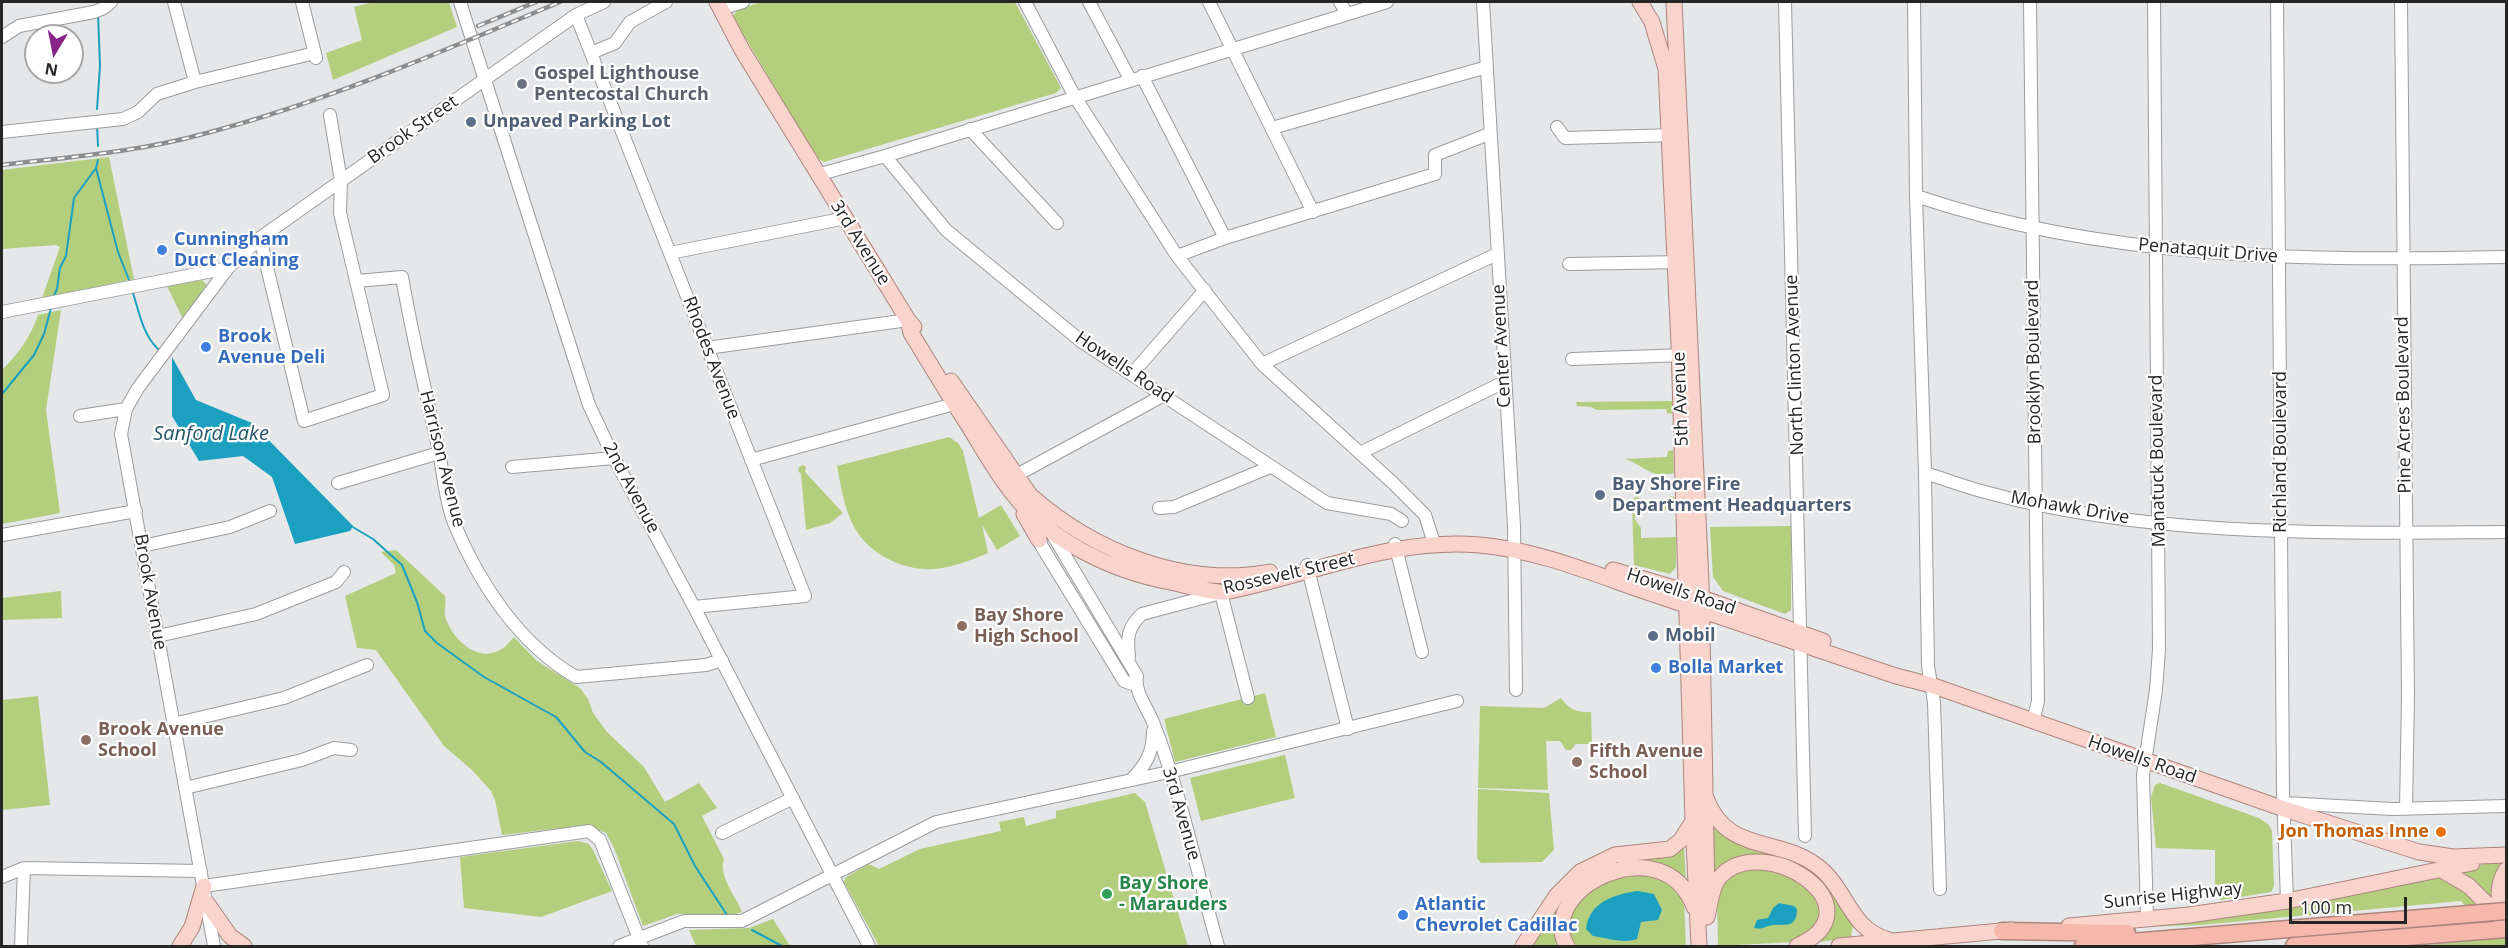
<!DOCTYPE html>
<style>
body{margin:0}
#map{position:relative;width:2508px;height:948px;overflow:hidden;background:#e5e7e9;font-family:"Open Sans",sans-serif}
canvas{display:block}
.frame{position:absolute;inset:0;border:3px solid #262627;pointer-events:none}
.north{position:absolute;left:24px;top:24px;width:60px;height:60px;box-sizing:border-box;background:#fff;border:2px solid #a8a8a9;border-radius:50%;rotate:190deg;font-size:16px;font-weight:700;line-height:24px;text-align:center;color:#262627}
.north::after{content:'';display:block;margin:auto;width:21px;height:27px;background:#89248b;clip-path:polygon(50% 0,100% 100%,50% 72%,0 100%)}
.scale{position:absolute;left:2289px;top:897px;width:118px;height:27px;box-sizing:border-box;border:3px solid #262627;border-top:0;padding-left:8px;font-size:18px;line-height:21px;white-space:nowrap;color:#262627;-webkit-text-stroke:4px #fff;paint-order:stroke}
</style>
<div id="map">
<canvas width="2508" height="948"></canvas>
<div class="frame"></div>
<div class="north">N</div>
<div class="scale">100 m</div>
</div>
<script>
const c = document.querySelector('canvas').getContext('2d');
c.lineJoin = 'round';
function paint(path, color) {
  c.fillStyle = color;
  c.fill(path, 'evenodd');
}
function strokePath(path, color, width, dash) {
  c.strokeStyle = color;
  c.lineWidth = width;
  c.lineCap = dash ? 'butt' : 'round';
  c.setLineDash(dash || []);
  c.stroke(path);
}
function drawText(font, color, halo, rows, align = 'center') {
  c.font = font + ' "Open Sans",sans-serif';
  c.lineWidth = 4.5;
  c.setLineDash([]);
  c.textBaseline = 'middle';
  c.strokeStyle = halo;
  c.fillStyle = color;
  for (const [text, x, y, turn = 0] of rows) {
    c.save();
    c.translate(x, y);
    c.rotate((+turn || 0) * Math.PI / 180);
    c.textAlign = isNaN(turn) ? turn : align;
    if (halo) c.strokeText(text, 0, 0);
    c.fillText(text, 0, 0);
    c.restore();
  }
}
paint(new Path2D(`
 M 373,2 L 449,2 L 457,27 L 333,80 L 326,53 L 362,40 L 354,7 Z
 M 761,2 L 1015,2 L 1061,88 L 1056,93 L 824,162 L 817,158 L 733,17 L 737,10 Z
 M 109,157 L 134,279 L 42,298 L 60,247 L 56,245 L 2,249 L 2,170 Z
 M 202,280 L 208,286 L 183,319 L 167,286 Z
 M 61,310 L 46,410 L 60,513 L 2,524 L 2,370 C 19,353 30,338 38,315 Z
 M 1672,401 L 1672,414 L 1667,413 L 1666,409 L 1597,410 L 1591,407 L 1577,406 L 1576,402 Z
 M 949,437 L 958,443 L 963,451 L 979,518 L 1001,505 L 1020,536 L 997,550 L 982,525 L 988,553 C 972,560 953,567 935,569 C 902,571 868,554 853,525 C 844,507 841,486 837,466 Z
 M 1673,450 L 1674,473 C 1650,479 1644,465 1625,459 L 1667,457 L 1668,451 Z
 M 803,465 L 806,467 L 805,472 L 843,513 L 830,523 L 806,530 L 801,474 L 798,471 L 799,467 Z
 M 1638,496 L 1641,504 L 1669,503 L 1670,496 L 1675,497 L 1675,510 L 1637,511 L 1634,513 L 1636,517 L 1634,518 L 1641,528 L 1641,538 L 1676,537 L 1676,567 L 1670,574 L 1634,565 L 1632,504 L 1634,498 Z
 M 1791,526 L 1791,610 L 1785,614 L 1723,591 L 1713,577 L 1710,527 Z
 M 396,550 L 445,596 C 447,604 443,612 446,619 C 453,639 477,663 500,650 C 505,648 510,641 514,637 L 537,661 L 580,688 L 588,699 L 593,713 L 607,732 L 644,767 L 665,802 L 699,783 L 717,808 L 702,816 L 724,859 C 718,876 736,896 742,912 L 732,915 L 677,914 L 643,926 L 614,848 L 606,833 L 586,825 L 502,835 L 495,800 L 491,791 L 472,770 L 444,746 L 376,650 L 357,648 L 345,596 L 396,573 L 394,565 L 381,552 Z
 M 61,591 L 62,618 L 2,620 L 2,598 Z
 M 1265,693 L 1276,737 L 1175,762 L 1164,719 Z
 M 38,696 L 50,805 L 2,810 L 2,700 Z
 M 1561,698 C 1569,709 1577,713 1591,712 L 1592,744 L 1576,744 L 1571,750 L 1566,750 L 1560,741 L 1546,741 L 1548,790 L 1478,788 L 1480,706 L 1544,708 Z
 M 1285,755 L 1295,798 L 1201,821 L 1190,778 Z
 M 2160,783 L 2259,818 L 2269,825 L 2272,831 L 2274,886 L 2271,892 L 2221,900 L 2215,896 L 2215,850 L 2156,848 L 2151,797 L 2155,785 Z
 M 1478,789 L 1549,793 L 1554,850 L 1542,862 L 1481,863 L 1477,858 Z
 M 1135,793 L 1145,802 L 1188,946 L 879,946 L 844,882 L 846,877 L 869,864 L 879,869 L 920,849 L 1001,831 L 999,822 L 1024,817 L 1026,826 L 1056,818 L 1056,811 Z
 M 1713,822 L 1820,874 L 1853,925 L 1851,938 L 1811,943 L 1831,914 L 1787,861 L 1715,874 Z
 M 578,841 L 589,844 L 593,850 L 612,891 L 541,917 L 464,908 L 460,857 Z
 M 1684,847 L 1686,882 L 1666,868 L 1575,888 L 1563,946 L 1527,946 L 1571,886 L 1600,865 Z
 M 2506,859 L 2498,907 L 2460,872 L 2460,870 Z
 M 1760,866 L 1803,879 L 1820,907 L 1818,923 L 1793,942 L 1718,946 L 1717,894 L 1729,874 Z
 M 1627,871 L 1669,875 L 1684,901 L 1686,946 L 1574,946 L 1569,941 L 1568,913 L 1575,901 Z
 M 2433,875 L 2455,880 L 2506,933 L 2506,946 L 2418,946 L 2491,939 L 2461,901 L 2200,925 L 2083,929 Z
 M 773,919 L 790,946 L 696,946 L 689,930 L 749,928 Z`), '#b3cf7e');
paint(new Path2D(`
 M 172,357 L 196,400 L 252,423 L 353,526 L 350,531 L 295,544 L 272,477 L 243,456 L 199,461 L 172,416 Z
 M 1638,891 L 1654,894 L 1662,910 L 1658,920 L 1641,922 L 1637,939 C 1623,944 1608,938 1593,936 L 1586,929 C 1589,902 1615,894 1638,891 Z
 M 1779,903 L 1794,906 L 1797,909 C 1797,929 1784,924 1773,925 C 1765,926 1763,930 1754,928 L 1757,920 L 1768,918 L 1773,908 Z`), '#1ca0c0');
strokePath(new Path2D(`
 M 97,109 L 100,66 L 98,13
 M 97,125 L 98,146
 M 96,168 L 118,252 L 129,280
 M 133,293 C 139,312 143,335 158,349
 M 53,298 L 57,289 L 60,268 L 66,256 L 74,198 L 96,168 L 98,160
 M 2,394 L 34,355 L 44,334 L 51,308
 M 351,526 L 373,539 L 402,565 L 417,602 L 425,631 L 437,643 L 484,677 L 556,717 L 585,752 L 601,762 L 674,824 L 695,866 L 727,915
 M 752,930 L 782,946`), '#1ca0c0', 2);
const minor = new Path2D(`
 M 174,2 L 195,82
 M 302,2 L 316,58
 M 460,2 L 589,405 L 614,458 L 694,607 L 869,946
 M 1025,2 L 1075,97 L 1177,256 L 1262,364 L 1393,483 L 1425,515 L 1434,543
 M 1089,2 L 1130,79
 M 1209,2 L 1313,212
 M 1340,2 L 1347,14
 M 1483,2 L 1514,526 L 1516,690
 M 1785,2 L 1805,836
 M 1914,2 L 1916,196 L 1925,473 L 1928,666 L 1934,702 L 1940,889
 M 2030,2 L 2038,701 L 2033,722
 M 2277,2 L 2283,791 L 2287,901
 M 2401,2 L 2408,696 L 2406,809
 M 720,9 L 743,2
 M 576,15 L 805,596 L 694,607
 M 2,37 L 19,26 L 94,12 L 104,8 L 111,2
 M 591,53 L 615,43 L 630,22 L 666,2
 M 1142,76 L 1225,238
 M 1557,127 L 1565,138 L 1677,135
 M 1272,128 L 1487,67
 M 970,129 L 1057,223
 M 2,132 L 123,119 L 138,112 L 157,94 L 195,82 L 315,53
 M 885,156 L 946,230 L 1082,342 L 1327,503 L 1391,514 L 1402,521
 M 817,175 L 885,156 L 1387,2
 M 1916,196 C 2106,260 2308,261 2506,257
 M 260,238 L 304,421 L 383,395 L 340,213 L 341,181 L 330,115
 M 670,253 L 846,218
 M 1177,256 L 1225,238 L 1435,174 L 1435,155 L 1489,134
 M 1569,264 L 1682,262
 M 357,281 L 402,277 C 412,334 425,390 438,447 C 443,471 445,500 454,523 C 479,583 519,644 576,677 L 706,665 L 722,660
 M 2,312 L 228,268
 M 707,348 L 908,320
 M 1572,359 L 1686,355
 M 1262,364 L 1497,254
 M 1132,374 L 1205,290
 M 80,416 L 126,409
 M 1360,453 L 1504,382
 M 751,460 L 954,404
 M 512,467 L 614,458
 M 1925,473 C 1945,479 1965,487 1985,492 C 2152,538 2335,533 2506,532
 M 1015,476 L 1164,395
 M 338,483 L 439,453
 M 1159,508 L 1174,507 L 1270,467
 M 1039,531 L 1041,545 L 1124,681 L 1135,685
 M 1051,532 L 1137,676 C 1134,692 1147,707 1153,722 C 1181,793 1197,873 1218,946
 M 2,535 L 136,511
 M 1395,544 L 1422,652
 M 142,546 L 230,527 L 270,511
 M 1307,565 L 1348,729
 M 158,636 L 256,614 L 336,582 L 344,572
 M 1129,657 C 1127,638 1127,628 1142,614 L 1221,593 L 1248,698
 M 173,724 L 284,698 L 367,665
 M 1131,780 C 1146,765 1153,753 1153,731
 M 185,788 L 302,760 L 334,748 L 351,750
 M 2284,803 L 2392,809 L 2506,806
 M 722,833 L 793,798
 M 2,877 L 24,868 L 201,871
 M 204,886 L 589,831 L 600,840 L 642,946
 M 2147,919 L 2143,775 L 2156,690 L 2159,649 L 2154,2
 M 21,946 L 24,868
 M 214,946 L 121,434 L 126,409 L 138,388 L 228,268 L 260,238 L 576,15 L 604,2
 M 619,946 L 684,921 L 742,921 L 936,822 L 1169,772 L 1457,701`);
const major = new Path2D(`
 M 717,2 L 742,50 L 908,320 L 914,327
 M 1640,2 L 1652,22 L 1666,69 L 1679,345 L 1693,821 L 1699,946
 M 1674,2 L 1701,582 L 1707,896
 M 908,320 L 911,333 C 929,362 946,391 965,420 C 981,445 995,472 1014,495 C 1051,542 1112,571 1170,582 C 1181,584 1217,594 1225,592 C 1310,575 1393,537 1480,545 C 1535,550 1587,571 1638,589 C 1724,618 1810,647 1896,676 L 1931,685 L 2284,809 L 2419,852 L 2453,857 L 2506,855
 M 951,381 L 1030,495 C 1093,551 1184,588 1270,572
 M 1024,514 L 1039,540
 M 1613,570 L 1674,588 L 1823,641
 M 1706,798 C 1727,854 1775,836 1816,865 C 1848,888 1848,929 1889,940
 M 2440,869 L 2469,886 L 2502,919
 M 207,903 L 230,936 L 244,946
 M 1707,917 C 1710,905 1711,888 1719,878 C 1761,828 1883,907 1797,946
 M 2504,919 C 2498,902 2496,886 2506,870
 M 2069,926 L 2189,915 L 2287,901 L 2472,863
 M 180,946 L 192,927 L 204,886
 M 1523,946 L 1557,895 L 1580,872 L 1615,855 L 1670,849 L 1681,840 L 1693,821
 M 1567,946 C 1534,890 1663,824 1694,907
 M 1839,946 L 2012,930`);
const highway = new Path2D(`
 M 2002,931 L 2127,933
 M 2083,946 L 2470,914
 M 2294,946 L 2506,929`);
strokePath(minor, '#9b9c9e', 14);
strokePath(major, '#ad857d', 17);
strokePath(highway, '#ad857d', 19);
strokePath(minor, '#fff', 12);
strokePath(major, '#f9d4cd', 15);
strokePath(highway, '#f5b8ab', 16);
const rail = new Path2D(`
 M 478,26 L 536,2
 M 2,165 C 69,157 138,152 203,134 C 326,102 443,51 560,2`);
strokePath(rail, '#8c8d8e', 4.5);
strokePath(rail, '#fff', 2, [7]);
const highwayBridge = new Path2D(`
 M 2470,914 L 2506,911`);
strokePath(highwayBridge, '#ad857d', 19, []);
strokePath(highwayBridge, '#f5b8ab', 16);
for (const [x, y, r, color] of [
 [522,84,6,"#6b7280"],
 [471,122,6,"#5c6f8a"],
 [162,250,6,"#3f7fe0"],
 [206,347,6,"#3f7fe0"],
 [1600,495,6,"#5c6f8a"],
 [962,626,6,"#8d6e63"],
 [1653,636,6,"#5c6f8a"],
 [1656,668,6,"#3f7fe0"],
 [86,740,6,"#8d6e63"],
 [1577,762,6,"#8d6e63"],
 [2441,832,6,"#e8710a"],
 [1107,894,6,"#2e9e5b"],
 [1403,915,6,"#3f7fe0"]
]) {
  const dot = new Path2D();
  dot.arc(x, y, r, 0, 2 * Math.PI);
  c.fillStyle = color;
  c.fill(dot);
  strokePath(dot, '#fff', 2);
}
drawText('bold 18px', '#5b616d', '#fff', [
 ["Gospel Lighthouse",534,74],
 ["Pentecostal Church",534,95]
], 'left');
drawText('bold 18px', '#4e5e75', '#fff', [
 ["Unpaved Parking Lot",483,122],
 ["Bay Shore Fire",1612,485],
 ["Department Headquarters",1612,506],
 ["Mobil",1665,636]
], 'left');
drawText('18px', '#262627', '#fff', [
 ["Brook Street",413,130,-35],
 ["3rd Avenue",860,243,58],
 ["Penataquit Drive",2208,251,5],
 ["Center Avenue",1502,346,-93],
 ["Rhodes Avenue",711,358,69],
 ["Brooklyn Boulevard",2034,362,-91],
 ["North Clinton Avenue",1795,365,-92],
 ["Howells Road",1124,368,34],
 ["5th Avenue",1681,399,-92],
 ["Pine Acres Boulevard",2404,405,-91],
 ["Richland Boulevard",2281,452,-90],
 ["Harrison Avenue",442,459,76],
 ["Manatuck Boulevard",2158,461,-91],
 ["2nd Avenue",631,488,62],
 ["Mohawk Drive",2070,508,10],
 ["Rossevelt Street",1289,574,-13],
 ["Brook Avenue",150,592,80],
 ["Howells Road",1681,592,18],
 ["Howells Road",2142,760,19],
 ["3rd Avenue",1181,814,74],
 ["Sunrise Highway",2173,896,-6]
]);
drawText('bold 18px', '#366cbe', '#fff', [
 ["Cunningham",174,240],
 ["Duct Cleaning",174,261],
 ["Brook",218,337],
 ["Avenue Deli",218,358],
 ["Bolla Market",1668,668],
 ["Atlantic",1415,905],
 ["Chevrolet Cadillac",1415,926]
], 'left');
drawText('bold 18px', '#785e54', '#fff', [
 ["Bay Shore",974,616],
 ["High School",974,637],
 ["Brook Avenue",98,730],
 ["School",98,751],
 ["Fifth Avenue",1589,752],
 ["School",1589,773]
], 'left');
drawText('bold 18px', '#c56008', '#fff', [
 ["Jon Thomas Inne",2429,832]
], 'right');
drawText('bold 18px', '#27864d', '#fff', [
 ["Bay Shore",1119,884],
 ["- Marauders",1119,905]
], 'left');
drawText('italic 20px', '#255664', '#fff', [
 ["Sanford Lake",211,434]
]);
</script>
